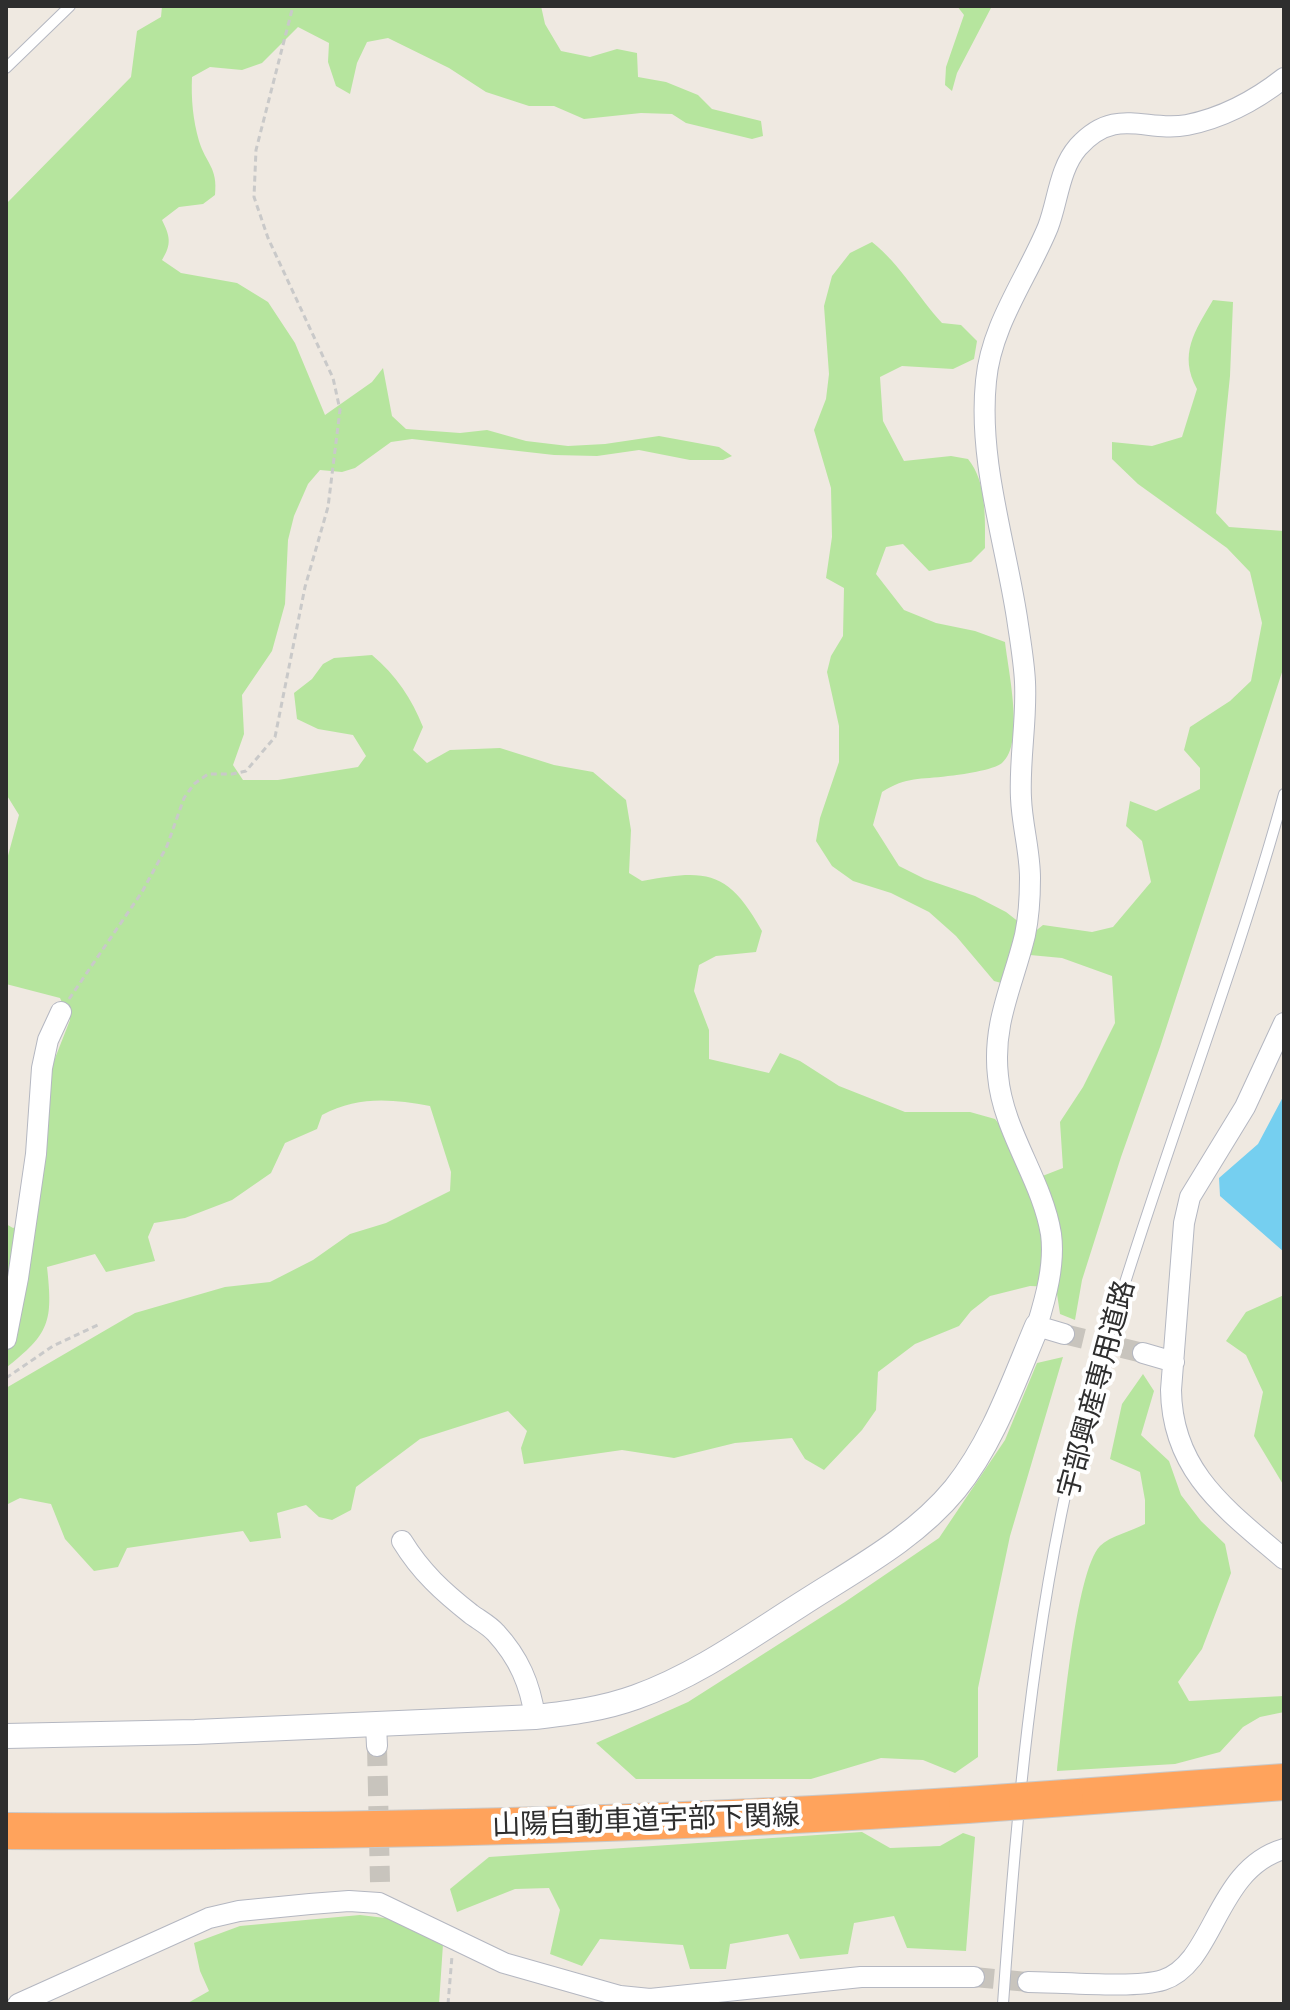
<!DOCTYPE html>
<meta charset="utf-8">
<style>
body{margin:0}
#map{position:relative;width:1290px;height:2010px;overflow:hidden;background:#efe9e1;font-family:Barlow,sans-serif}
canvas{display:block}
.frame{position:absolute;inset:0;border:8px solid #2e2e2e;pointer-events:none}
</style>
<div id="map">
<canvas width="1290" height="2010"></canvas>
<div class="frame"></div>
</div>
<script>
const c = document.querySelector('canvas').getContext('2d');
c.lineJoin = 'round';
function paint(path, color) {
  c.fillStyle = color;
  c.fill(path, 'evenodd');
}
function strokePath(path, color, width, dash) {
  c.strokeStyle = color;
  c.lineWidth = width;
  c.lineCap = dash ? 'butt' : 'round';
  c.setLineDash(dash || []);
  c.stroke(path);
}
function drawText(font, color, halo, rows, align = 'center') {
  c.font = font + ' Barlow,"Noto Sans JP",sans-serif';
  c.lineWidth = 8;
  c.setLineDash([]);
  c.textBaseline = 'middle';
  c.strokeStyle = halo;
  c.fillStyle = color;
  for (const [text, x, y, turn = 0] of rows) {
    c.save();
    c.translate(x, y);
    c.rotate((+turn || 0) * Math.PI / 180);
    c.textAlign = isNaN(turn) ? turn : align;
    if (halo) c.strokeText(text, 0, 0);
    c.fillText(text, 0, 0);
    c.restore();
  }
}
paint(new Path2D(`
 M 162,6 L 541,6 L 545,24 L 561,51 L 590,57 L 617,49 L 637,53 L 638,77 L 666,82 L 698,95 L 712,109 L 761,121 L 763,136 L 752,139 L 686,123 L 672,114 L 641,113 L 584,119 L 554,106 L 529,106 L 486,92 L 449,68 L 388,38 L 367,42 L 357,63 L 350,94 L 336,86 L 328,62 L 329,43 L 298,27 L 262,63 L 242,70 L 210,67 L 192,77 C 191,99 193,120 199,141 C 206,164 218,167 215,195 L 203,204 L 179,207 L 162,220 C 170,236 172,244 162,260 L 181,273 L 237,283 L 268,302 L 295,343 L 325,415 L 372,382 L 383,368 L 392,416 L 406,429 L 460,433 L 487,430 L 526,441 L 568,446 L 605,444 L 659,436 L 719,447 L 732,456 L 723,460 L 690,460 L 639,450 L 597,456 L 554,455 L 412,439 L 391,442 L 355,468 L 342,472 L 320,470 L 308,484 L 294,516 L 288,540 L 285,604 L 272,651 L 242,695 L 244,734 L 233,765 L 243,780 L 278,780 L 358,767 L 366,756 L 353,735 L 318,729 L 297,719 L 294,693 L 312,679 L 323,664 L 334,658 L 372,655 C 396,675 412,699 423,727 L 413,750 L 427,763 L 450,750 L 500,748 L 554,765 L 593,772 L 626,800 L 631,830 L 629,873 L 642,881 C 707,869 728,870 762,931 L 756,952 L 716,956 L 699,965 L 694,991 L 709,1030 L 709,1059 L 769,1073 L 780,1053 L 800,1061 L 839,1086 L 905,1112 L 970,1112 L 995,1119 L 1010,1138 L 1027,1182 L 1063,1168 L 1060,1122 L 1083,1087 L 1115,1023 L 1112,976 L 1062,958 L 1030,955 L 1016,987 L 994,981 L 956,936 L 929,912 L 891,893 L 853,881 L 832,866 L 816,841 L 820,818 L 839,762 L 839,726 L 827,672 L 831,656 L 843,636 L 844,588 L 826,578 L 832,537 L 831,488 L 814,430 L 826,399 L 829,374 L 824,306 L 832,276 L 850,253 L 872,242 C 900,264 918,297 942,323 L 961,325 L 977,341 L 974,359 L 953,369 L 902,366 L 880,377 L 883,421 L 904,461 L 951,456 L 968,459 C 987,482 985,519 985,548 L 971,562 L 929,571 L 903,544 L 886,547 L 876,574 L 904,610 L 936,623 L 975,631 L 1005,642 C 1008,670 1025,744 1002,763 C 994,770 960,775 948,776 C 920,780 907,776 882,792 L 873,825 L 899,866 L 925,879 L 975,896 L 1006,912 L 1033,933 L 1043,925 L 1092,932 L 1113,927 L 1151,882 L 1142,841 L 1126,826 L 1130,801 L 1156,811 L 1200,789 L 1200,768 L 1184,750 L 1190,727 L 1230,701 L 1251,681 L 1262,623 L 1250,572 L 1227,548 L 1138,484 L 1112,459 L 1112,442 L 1152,446 L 1182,437 L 1197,389 C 1178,354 1195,331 1213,300 L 1233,302 L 1230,376 L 1216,513 L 1229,527 L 1284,531 L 1284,666 L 1160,1047 L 1121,1157 L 1082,1280 L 1075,1320 L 1060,1314 L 1056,1287 L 1030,1286 L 990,1296 L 971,1311 L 959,1326 L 915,1344 L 878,1372 L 876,1410 L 862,1430 L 824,1470 L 805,1459 L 792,1438 L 735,1443 L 674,1458 L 622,1450 L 524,1464 L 521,1448 L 527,1431 L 508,1411 L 420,1439 L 356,1487 L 351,1510 L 332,1520 L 319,1517 L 306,1505 L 277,1513 L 281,1538 L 250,1542 L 243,1531 L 127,1548 L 118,1567 L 94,1571 L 65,1539 L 51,1504 L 20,1498 L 6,1505 L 6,1388 L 135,1313 L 225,1287 L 270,1282 L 313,1260 L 350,1234 L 386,1223 L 450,1191 L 451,1172 L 430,1106 C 391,1099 358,1096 322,1115 L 317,1129 L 285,1143 L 271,1173 L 232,1200 L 185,1218 L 154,1223 L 148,1237 L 155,1261 L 106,1272 L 95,1254 L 47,1267 C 53,1322 50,1333 6,1368 L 6,1224 L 13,1228 L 33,1220 L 50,1071 L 70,1020 L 60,998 L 6,984 L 6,863 L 19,815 L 6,794 L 6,204 L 131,77 L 137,31 L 161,17 Z
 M 957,6 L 992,6 L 957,73 L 952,91 L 945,85 L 946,67 L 964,15 Z
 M 1284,1295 L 1284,1486 L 1254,1436 L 1263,1392 L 1246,1355 L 1226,1341 L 1246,1312 Z
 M 1063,1357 L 1010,1536 L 978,1688 L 978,1757 L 955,1773 L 923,1760 L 881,1758 L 811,1779 L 636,1779 L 596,1743 L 688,1702 L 845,1602 L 939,1538 L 1005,1440 L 1037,1363 Z
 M 1143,1374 L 1154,1391 L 1141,1435 L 1169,1461 L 1181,1495 L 1201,1521 L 1225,1544 L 1231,1573 L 1202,1649 L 1178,1682 L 1189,1701 L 1284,1696 L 1284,1712 L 1260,1717 L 1243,1727 L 1220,1752 L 1175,1764 L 1057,1771 C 1062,1729 1075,1572 1100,1546 C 1110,1536 1132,1531 1145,1524 L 1145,1500 L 1140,1472 L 1110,1459 L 1122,1404 Z
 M 862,1832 L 890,1848 L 940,1846 L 963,1833 L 975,1837 L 966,1951 L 907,1948 L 894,1916 L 854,1923 L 848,1954 L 800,1959 L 788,1934 L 730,1944 L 726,1969 L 690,1969 L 683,1945 L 600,1939 L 582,1966 L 550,1954 L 560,1910 L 549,1888 L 515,1889 L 457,1912 L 450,1889 L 489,1857 Z
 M 360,1915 L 402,1920 L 443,1944 L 439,2004 L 186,2004 L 209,1991 L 200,1971 L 194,1943 L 240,1926 Z`), '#b6e59e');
paint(new Path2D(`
 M 1284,1095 L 1284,1252 L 1220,1196 L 1219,1178 L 1258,1144 Z`), '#75cff0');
strokePath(new Path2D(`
 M 1064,1334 L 1143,1353
 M 377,1746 L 380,1882
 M 974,1977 L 1028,1982`), '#c8c4bd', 20, [20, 10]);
const service = new Path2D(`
 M 6,68 L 70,6
 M 1003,2004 C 1016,1818 1032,1633 1075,1451 C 1084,1411 1099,1371 1110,1331 C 1164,1151 1234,975 1284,794`);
const minor = new Path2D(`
 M 1284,1023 L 1245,1107 L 1190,1197 L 1184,1223 L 1171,1390 C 1172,1472 1227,1510 1284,1559
 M 1064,1334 L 1037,1326 C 1046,1297 1055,1264 1051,1234 C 1042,1179 1003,1132 998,1076 C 992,1023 1013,985 1025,935 C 1029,916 1030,897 1030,878 C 1030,851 1022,825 1021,798 C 1019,760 1027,721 1025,682 C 1024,661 1020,639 1017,618 C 1005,540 978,460 986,381 C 991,325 1027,278 1048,227 C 1058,201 1059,169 1078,147 C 1116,105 1146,133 1187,125 C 1222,118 1256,100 1284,78
 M 6,1339 L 18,1278 L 36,1154 L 42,1068 L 48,1040 L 61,1012
 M 1143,1353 L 1174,1362
 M 402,1541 C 421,1572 443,1592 471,1614 C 479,1620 489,1625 496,1633 C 519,1658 530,1684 535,1717
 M 376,1725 L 377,1746
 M 1028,1982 C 1062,1982 1134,1989 1163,1980 C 1215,1963 1215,1869 1284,1849
 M 18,2004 L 209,1918 L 239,1911 L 310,1904 L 349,1901 L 379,1903 L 504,1963 L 620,1996 L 650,1999 L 861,1977 L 974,1977`);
const tertiary = new Path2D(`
 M 6,1736 L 195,1732 L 535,1717 C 570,1713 603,1709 636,1697 C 695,1676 748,1638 800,1605 C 854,1570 914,1539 955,1489 C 993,1442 1014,1380 1037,1326`);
const motorway = new Path2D(`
 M 1065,1798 L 1284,1782
 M 6,1831 C 326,1833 648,1826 967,1805`);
strokePath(service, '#b4b7c1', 12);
strokePath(minor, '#b4b7c1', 22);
strokePath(tertiary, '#b4b7c1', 26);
strokePath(motorway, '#c9c9c9', 38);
strokePath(new Path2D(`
 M 69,999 L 142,892 L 167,846 L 184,798 L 194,784 L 208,774 L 232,774 L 246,771 L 275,737 L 305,587 L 328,507 L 340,410 L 333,378 L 268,238 L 254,197 L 256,150 L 293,6
 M 6,1378 L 53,1346 L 100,1324
 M 448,2004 L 452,1956`), '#c9c9c9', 3, [6, 4]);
strokePath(service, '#fff', 10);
strokePath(minor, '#fff', 20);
strokePath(tertiary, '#fff', 24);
strokePath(motorway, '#ffa35c', 36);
const motorwayBridge = new Path2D(`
 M 967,1805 L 1065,1798`);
strokePath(motorwayBridge, '#c9c9c9', 38, []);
strokePath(motorwayBridge, '#ffa35c', 36);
drawText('28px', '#2e2e2e', '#fff', [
 ["宇部興産専用道路",1096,1389,-75],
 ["山陽自動車道宇部下関線",646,1820,-2]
]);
</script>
